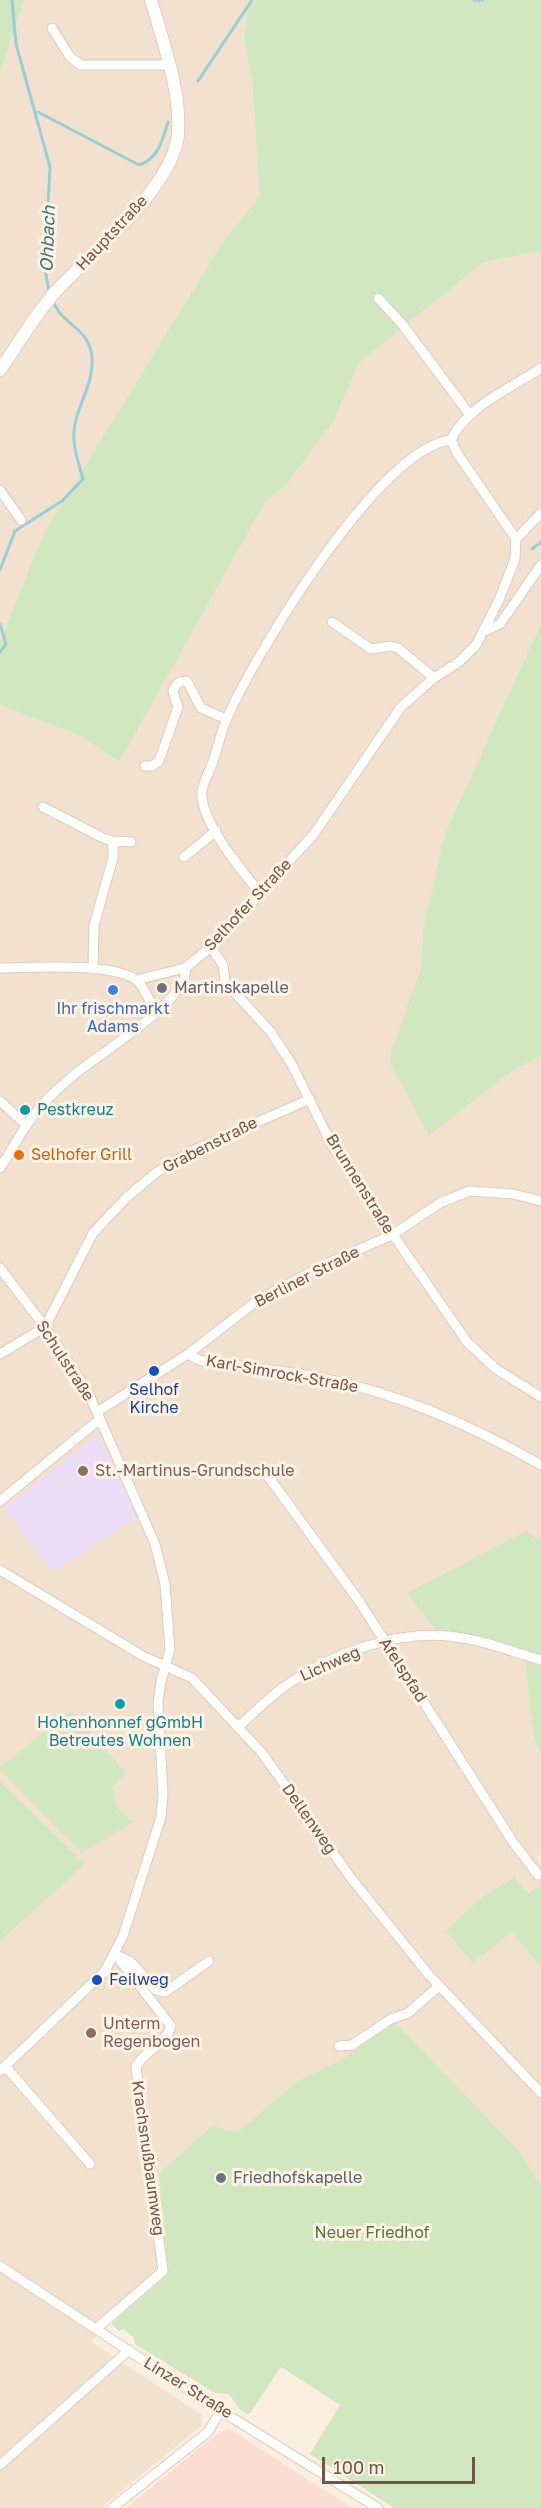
<!DOCTYPE html>
<meta charset="utf-8">
<style>
body{margin:0}
#map{position:relative;width:541px;height:2508px;overflow:hidden;background:#fbefe0;font-family:"Golos Text",sans-serif}
canvas{display:block}
.scale{position:absolute;left:322px;top:2457px;width:153px;height:27px;box-sizing:border-box;border:3px solid #705548;border-top:0;padding-left:8px;font-size:18px;line-height:21px;white-space:nowrap;color:#705548;-webkit-text-stroke:4px #fef3e5;paint-order:stroke}
</style>
<div id="map">
<canvas width="541" height="2508"></canvas>
<div class="scale">100 m</div>
</div>
<script>
const c = document.querySelector('canvas').getContext('2d');
c.lineJoin = 'round';
function paint(path, color) {
  c.fillStyle = color;
  c.fill(path, 'evenodd');
}
function strokePath(path, color, width, dash) {
  c.strokeStyle = color;
  c.lineWidth = width;
  c.lineCap = dash ? 'butt' : 'round';
  c.setLineDash(dash || []);
  c.stroke(path);
}
function drawText(font, color, halo, rows, align = 'center') {
  c.font = font + ' "Golos Text",sans-serif';
  c.lineWidth = 6;
  c.setLineDash([]);
  c.textBaseline = 'middle';
  c.strokeStyle = halo;
  c.fillStyle = color;
  for (const [text, x, y, turn = 0] of rows) {
    c.save();
    c.translate(x, y);
    c.rotate((+turn || 0) * Math.PI / 180);
    c.textAlign = isNaN(turn) ? turn : align;
    if (halo) c.strokeText(text, 0, 0);
    c.fillText(text, 0, 0);
    c.restore();
  }
}
paint(new Path2D(`
 M 24,0 L 256,0 L 248,5 L 244,41 L 252,80 L 260,195 L 222,243 L 45,531 L 0,641 L 0,73 Z
 M 541,251 L 541,624 L 445,833 L 423,931 L 421,967 L 415,983 L 512,1071 L 541,1056 L 541,1541 L 525,1531 L 436,1630 L 478,1636 L 524,1650 L 534,1741 L 541,1752 L 541,1854 L 536,1857 L 541,1865 L 541,1885 L 528,1893 L 515,1877 L 511,1932 L 541,1967 L 541,2187 L 521,2153 L 394,2021 L 343,2059 L 299,2080 L 237,2132 L 159,2174 L 168,2274 L 90,2341 L 202,2415 L 201,2426 L 101,2508 L 0,2508 L 0,705 L 78,735 L 118,762 L 265,502 L 287,484 L 334,420 L 359,363 L 484,262 Z`), '#f2e1ce');
paint(new Path2D(`
 M 228,2428 L 352,2508 L 126,2508 L 213,2437 Z`), '#fbded3');
paint(new Path2D(`
 M 97,1434 L 137,1518 L 53,1572 L 4,1509 Z`), '#ecddf7');
paint(new Path2D(`
 M 0,0 L 24,0 L 0,73 Z
 M 257,0 L 541,0 L 541,251 L 484,262 L 359,363 L 334,420 L 287,484 L 265,502 L 119,762 L 78,735 L 0,705 L 0,641 L 45,531 L 222,243 L 260,195 L 252,80 L 244,41 L 248,5 Z
 M 541,624 L 541,1056 L 512,1071 L 429,1135 L 389,1061 L 421,967 L 423,931 L 445,833 Z
 M 526,1531 L 541,1541 L 541,1752 L 534,1741 L 524,1650 L 478,1636 L 436,1630 L 407,1593 Z
 M 71,1711 L 126,1773 L 112,1787 L 116,1807 L 133,1822 L 82,1853 L 0,1770 L 0,1767 Z
 M 0,1781 L 85,1864 L 0,1941 Z
 M 515,1877 L 528,1893 L 541,1885 L 541,1967 L 511,1932 L 473,1963 L 446,1931 L 478,1900 Z
 M 394,2021 L 521,2153 L 541,2187 L 541,2508 L 394,2508 L 310,2454 L 340,2405 L 332,2400 L 281,2367 L 251,2412 L 247,2414 L 239,2409 L 229,2394 L 215,2393 L 135,2344 L 134,2338 L 124,2329 L 119,2331 L 111,2324 L 168,2274 L 159,2174 L 212,2126 L 237,2132 L 299,2080 L 343,2059 Z`), '#d1e7bf');
strokePath(new Path2D(`
 M 12,0 L 16,44 L 50,167 L 45,269 L 49,292
 M 474,0 L 483,0
 M 198,81 L 252,0
 M 38,112 L 139,165 C 159,158 162,141 168,122
 M 532,549 L 541,542
 M 0,570 L 15,531 L 62,501 L 83,479 C 78,461 71,442 75,424 C 80,400 94,382 92,356 C 89,328 61,324 53,301
 M 0,624 L 6,644 L 0,652`), '#9ccdd4', 3);
const minor = new Path2D(`
 M 52,28 L 70,57 L 81,65 L 169,65
 M 378,298 L 402,324 L 470,415
 M 0,490 L 21,520
 M 516,539 L 457,453 L 451,440 C 467,406 511,388 541,368
 M 332,622 L 371,649 L 391,646 L 398,648 L 434,678
 M 485,631 L 500,624 L 541,565
 M 145,766 L 152,766 L 159,761 L 178,707 L 173,691 C 176,684 178,681 187,681 L 201,708 L 226,719
 M 43,807 L 103,838 L 113,841 L 131,842
 M 184,857 L 216,831
 M 260,893 C 242,871 199,820 202,791 C 203,782 210,771 213,761 C 218,747 221,732 227,718 C 256,653 379,448 451,440
 M 211,947 L 223,965 L 225,982 L 270,1031 L 291,1063 L 334,1149 L 467,1342 L 496,1369 L 541,1397
 M 0,968 C 31,968 112,962 136,980 C 144,986 150,1003 156,1012
 M 93,969 L 94,925 L 113,858 L 113,841
 M 136,980 L 185,968 L 211,947 L 314,834 L 401,707 L 434,678 L 459,662 L 476,645 L 499,600 L 515,559 L 516,539 L 541,513
 M 0,1101 L 26,1125
 M 0,1168 C 14,1147 24,1125 41,1106 C 51,1095 63,1084 75,1074 C 96,1056 193,998 185,968
 M 0,1268 L 45,1327 L 88,1392 L 155,1544 L 165,1584 L 170,1650 L 161,1681 L 158,1703 L 163,1794 L 161,1817 L 123,1936 L 105,1971 L 0,2071
 M 0,1354 L 45,1327 L 93,1233 L 127,1197 L 157,1172 L 194,1150 L 310,1099
 M 188,1354 L 199,1360 C 239,1366 281,1370 321,1378 C 399,1393 473,1426 541,1465
 M 97,1412 L 188,1354 L 258,1300 L 328,1263 L 392,1235 L 440,1203 L 469,1191 L 513,1194 L 541,1201
 M 262,1468 L 359,1601 L 513,1842 L 538,1875
 M 0,1501 L 100,1419
 M 0,1570 L 143,1656 L 192,1678 L 262,1753 L 351,1878 L 429,1975 L 541,2093
 M 239,1726 C 255,1712 270,1696 288,1684 C 332,1654 394,1631 448,1636 C 480,1639 510,1651 541,1660
 M 115,1954 L 131,1962 L 156,1990 L 165,1992 L 209,1961
 M 339,2046 L 352,2045 L 391,2019 L 408,2013 L 439,1986
 M 5,2066 L 90,2164
 M 0,2266 L 210,2404 L 378,2508
 M 97,2328 L 163,2271 L 136,2067 C 144,2050 165,2046 171,2026 L 115,1954
 M 0,2465 L 129,2350
 M 112,2508 L 208,2432 L 221,2410`);
const secondary = new Path2D(`
 M 0,370 C 18,344 35,315 56,291 C 90,254 174,187 178,134 C 181,89 163,43 151,0`);
strokePath(minor, '#decbbc', 11);
strokePath(secondary, '#e3ccba', 14);
strokePath(minor, '#fff', 9);
strokePath(secondary, '#fff', 12);
for (const [x, y, r, color] of [
 [162,988,6,"#6b7280"],
 [113,990,6,"#3f7fe0"],
 [25,1110,6,"#0f9aa8"],
 [19,1155,6,"#e8710a"],
 [154,1371,6,"#1a4fb4"],
 [83,1471,6,"#8d6e63"],
 [120,1704,6,"#0f9aa8"],
 [97,1980,6,"#1a4fb4"],
 [91,2033,6,"#8d6e63"],
 [221,2178,6,"#6b7280"]
]) {
  const dot = new Path2D();
  dot.arc(x, y, r, 0, 2 * Math.PI);
  c.fillStyle = color;
  c.fill(dot);
  strokePath(dot, '#fef3e5', 2);
}
drawText('16px', '#705548', '#fef3e5', [
 ["Hauptstraße",112,233,-47],
 ["Selhofer Straße",248,905,-47],
 ["Grabenstraße",210,1145,-27],
 ["Brunnenstraße",360,1184,58],
 ["Berliner Straße",307,1277,-27],
 ["Schulstraße",65,1361,57],
 ["Karl-Simrock-Straße",282,1374,10],
 ["Lichweg",330,1664,-24],
 ["Afelspfad",403,1670,57],
 ["Dellenweg",309,1819,55],
 ["Krachsnußbaumweg",148,2158,82],
 ["Linzer Straße",188,2388,32]
]);
drawText('16px', '#5b616d', '#fef3e5', [
 ["Martinskapelle",174,988],
 ["Friedhofskapelle",233,2178]
], 'left');
drawText('16px', '#366cbe', '#fef3e5', [
 ["Ihr frischmarkt",113,1009],
 ["Adams",113,1027]
]);
drawText('16px', '#0d838f', '#fef3e5', [
 ["Pestkreuz",37,1110],
 ["Hohenhonnef gGmbH",120,1723,"center"],
 ["Betreutes Wohnen",120,1741,"center"]
], 'left');
drawText('16px', '#c56008', '#fef3e5', [
 ["Selhofer Grill",31,1155]
], 'left');
drawText('16px', '#164399', '#fef3e5', [
 ["Selhof",154,1390],
 ["Kirche",154,1408],
 ["Feilweg",109,1980,"left"]
]);
drawText('16px', '#785e54', '#fef3e5', [
 ["St.-Martinus-Grundschule",95,1471],
 ["Unterm",103,2024],
 ["Regenbogen",103,2042]
], 'left');
drawText('16px', '#537642', '#fef3e5', [
 ["Neuer Friedhof",372,2233]
]);
drawText('italic 18px', '#40747c', '#fef3e5', [
 ["Ohbach",48,239,-88]
]);
</script>
